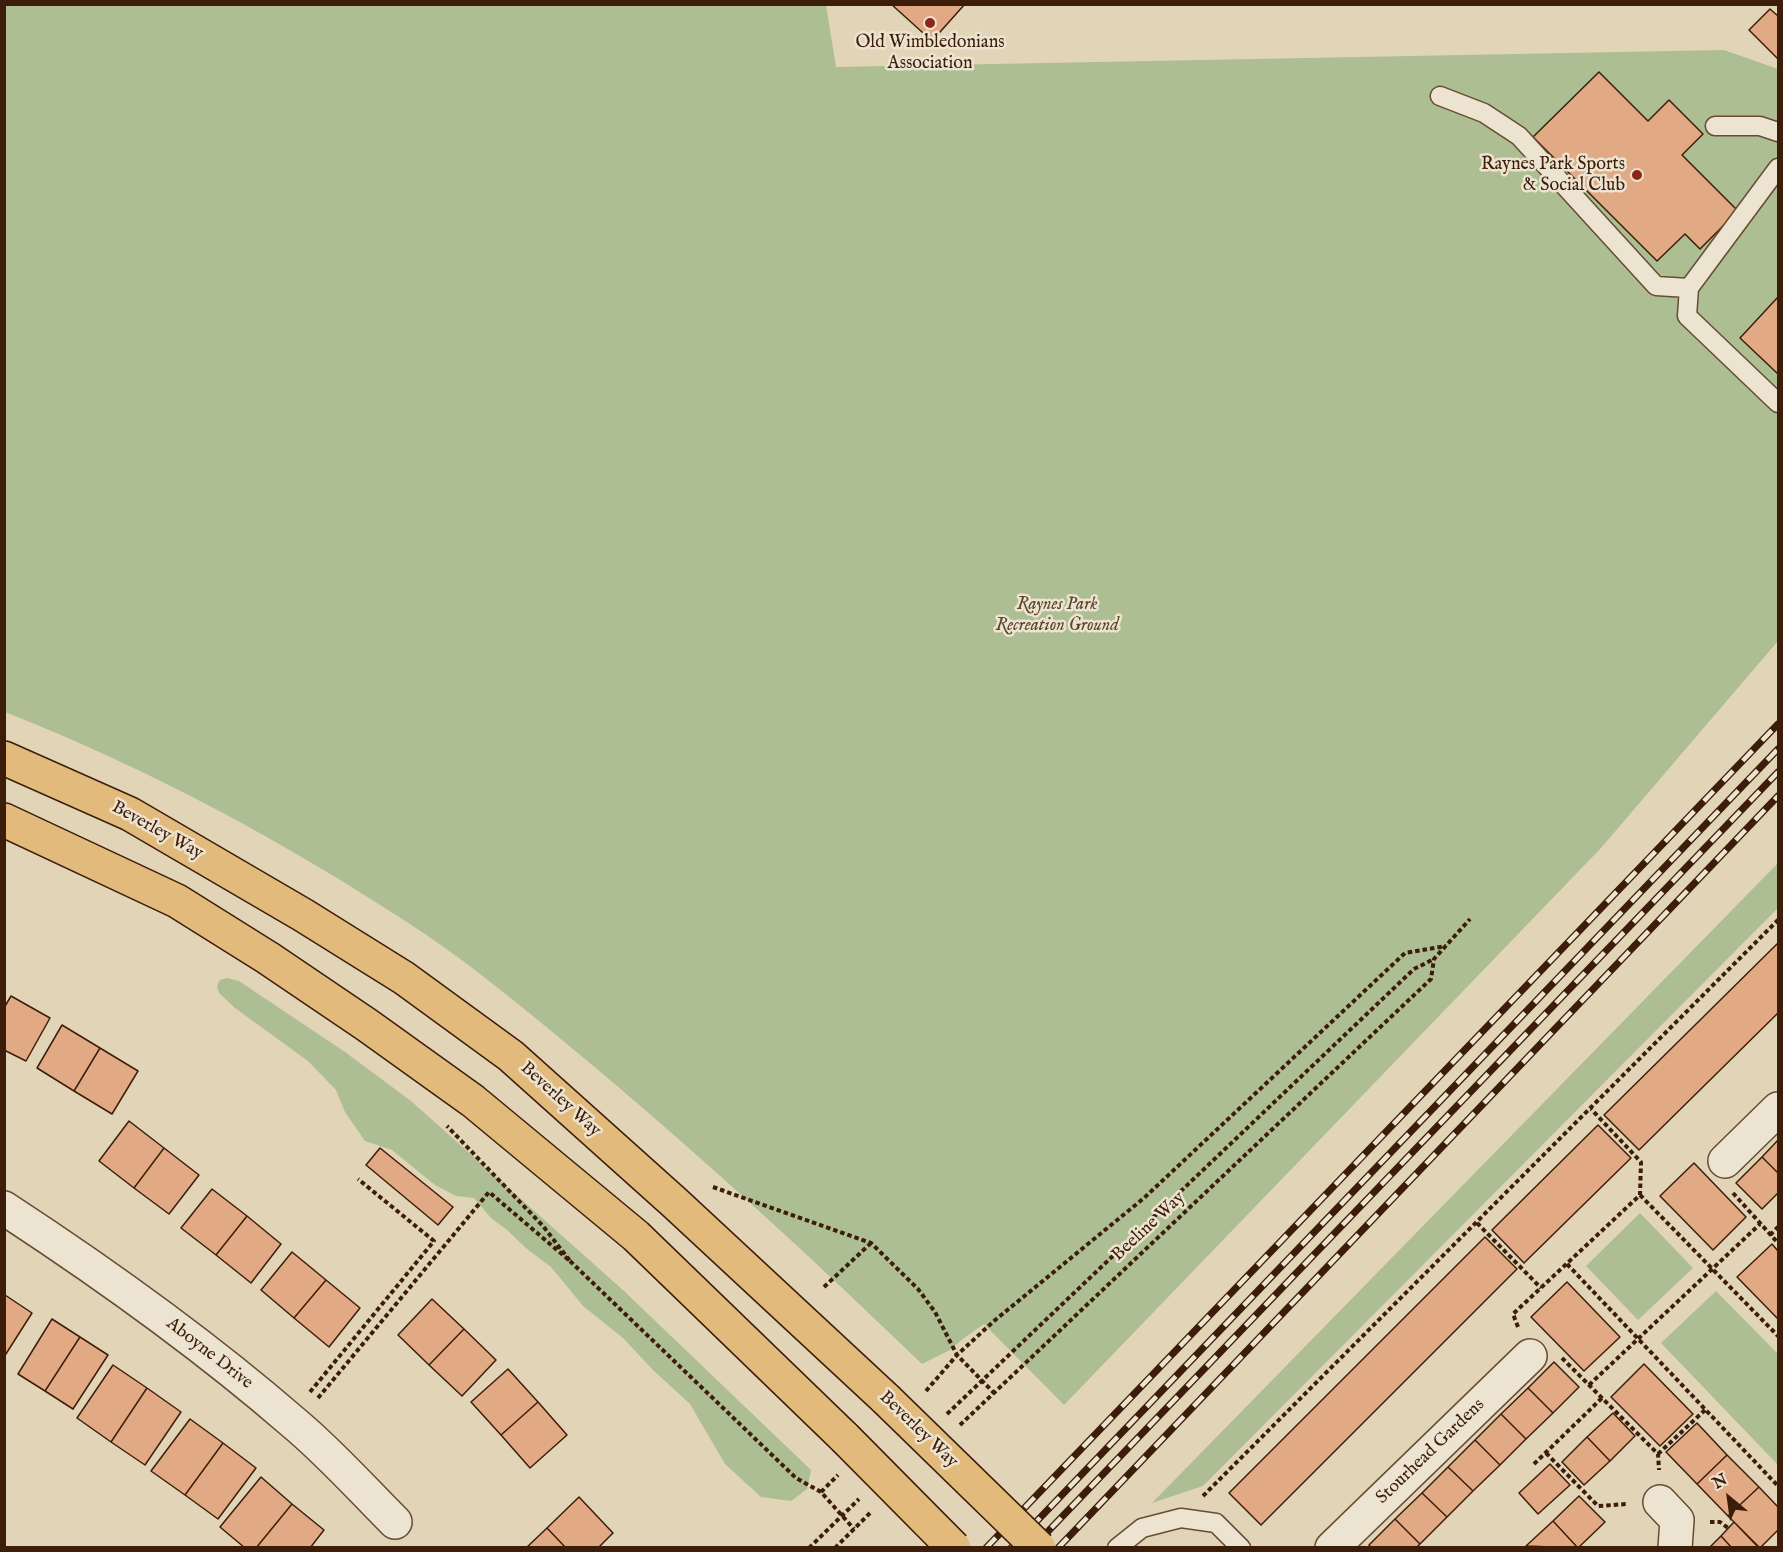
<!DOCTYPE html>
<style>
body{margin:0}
#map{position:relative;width:1783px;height:1552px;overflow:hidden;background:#e2d4b7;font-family:"IM FELL English",serif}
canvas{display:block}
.frame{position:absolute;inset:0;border:6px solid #3c1d0a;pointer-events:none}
.north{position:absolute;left:1699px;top:1468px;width:60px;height:60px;-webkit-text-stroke:4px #ece3d0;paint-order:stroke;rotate:331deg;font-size:16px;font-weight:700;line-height:24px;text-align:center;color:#3c1d0a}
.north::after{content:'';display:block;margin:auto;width:21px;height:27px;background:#3c1d0a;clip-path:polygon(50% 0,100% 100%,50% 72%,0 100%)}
</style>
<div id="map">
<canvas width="1783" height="1552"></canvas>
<div class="frame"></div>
<div class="north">N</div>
</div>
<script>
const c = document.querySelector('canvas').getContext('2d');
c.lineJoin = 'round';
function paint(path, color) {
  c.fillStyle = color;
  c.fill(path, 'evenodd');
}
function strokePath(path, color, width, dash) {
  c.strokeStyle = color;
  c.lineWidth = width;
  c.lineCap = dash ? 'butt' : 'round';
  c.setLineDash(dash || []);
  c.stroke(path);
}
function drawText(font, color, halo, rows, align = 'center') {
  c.font = font + ' "IM FELL English",serif';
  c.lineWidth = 5;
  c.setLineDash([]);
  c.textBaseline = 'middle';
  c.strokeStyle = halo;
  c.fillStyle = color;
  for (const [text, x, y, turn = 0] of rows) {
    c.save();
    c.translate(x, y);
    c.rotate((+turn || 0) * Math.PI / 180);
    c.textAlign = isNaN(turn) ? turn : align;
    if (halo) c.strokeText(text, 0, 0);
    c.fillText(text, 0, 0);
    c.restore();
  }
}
paint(new Path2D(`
 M 4,5 L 826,5 L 836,67 L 1724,50 L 1778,69 L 1778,641 L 1601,848 L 1064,1405 L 984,1324 L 964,1338 L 950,1350 L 922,1364 C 816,1262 709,1163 597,1069 C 540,1022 483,973 422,932 C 291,845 150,769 5,712 Z
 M 1778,863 L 1778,908 L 1203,1486 L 1152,1503 Z
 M 227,978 L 239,981 L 345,1052 L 411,1101 L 624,1291 L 811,1470 L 807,1489 L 791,1501 L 761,1497 L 725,1464 L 690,1404 L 653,1370 L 623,1338 L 583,1306 L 551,1267 L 527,1249 L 507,1230 L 491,1218 L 474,1198 L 456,1196 L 435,1185 L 392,1150 L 365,1141 L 345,1112 L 336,1090 L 308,1061 L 235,1008 L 219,993 L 217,986 L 220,980 Z
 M 1640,1213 L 1693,1268 L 1638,1320 L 1586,1266 Z
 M 1716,1291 L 1778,1354 L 1778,1465 L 1661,1343 Z`), '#adbe93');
const building = new Path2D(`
 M 891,4 L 965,4 L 932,41 Z
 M 1770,9 L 1778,16 L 1778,59 L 1749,30 Z
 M 1599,72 L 1648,121 L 1669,100 L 1703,134 L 1682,155 L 1738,211 L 1700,249 L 1685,234 L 1657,261 L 1533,137 Z
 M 1778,297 L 1778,374 L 1740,338 Z
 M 1778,943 L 1778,1013 L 1639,1150 L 1604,1115 Z
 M 11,996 L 50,1018 L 26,1061 L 4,1050 L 4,1008 Z
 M 62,1025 L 100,1048 L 74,1091 L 37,1068 Z
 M 100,1048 L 138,1071 L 112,1114 L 74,1091 Z
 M 129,1121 L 164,1148 L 134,1188 L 99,1161 Z
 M 1598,1125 L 1631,1158 L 1524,1263 L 1492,1230 Z
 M 1778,1140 L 1778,1173 L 1762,1157 Z
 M 164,1148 L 199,1175 L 169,1214 L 134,1188 Z
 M 380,1148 L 453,1207 L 438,1225 L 366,1165 Z
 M 1762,1157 L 1778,1173 L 1778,1193 L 1762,1209 L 1736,1183 Z
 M 1694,1163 L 1746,1217 L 1713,1250 L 1660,1196 Z
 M 212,1189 L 247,1216 L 216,1255 L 181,1228 Z
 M 247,1216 L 281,1244 L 251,1283 L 216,1255 Z
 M 1485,1237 L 1517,1269 L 1261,1525 L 1229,1493 Z
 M 1772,1244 L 1778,1251 L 1778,1319 L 1737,1277 Z
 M 292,1252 L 326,1280 L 294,1318 L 261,1290 Z
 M 326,1280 L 360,1308 L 329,1347 L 294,1318 Z
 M 1567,1282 L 1620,1337 L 1584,1371 L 1531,1317 Z
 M 5,1295 L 32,1313 L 4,1357 L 4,1296 Z
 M 432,1299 L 464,1329 L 429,1365 L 398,1335 Z
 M 52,1319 L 80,1337 L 45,1391 L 18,1374 Z
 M 464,1329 L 496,1360 L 462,1396 L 429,1365 Z
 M 80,1337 L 108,1355 L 73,1409 L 45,1391 Z
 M 1554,1362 L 1579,1387 L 1553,1413 L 1528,1388 Z
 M 1644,1364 L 1693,1414 L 1660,1446 L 1611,1397 Z
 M 113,1365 L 147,1388 L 111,1442 L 77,1418 Z
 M 508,1369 L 538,1402 L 501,1435 L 471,1402 Z
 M 147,1388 L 181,1412 L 145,1465 L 111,1442 Z
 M 1528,1388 L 1553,1413 L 1526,1439 L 1501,1414 Z
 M 538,1402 L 567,1435 L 530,1468 L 501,1435 Z
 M 1613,1413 L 1635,1436 L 1610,1461 L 1587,1437 Z
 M 1501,1414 L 1526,1439 L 1500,1465 L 1475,1440 Z
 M 190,1419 L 223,1443 L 185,1495 L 151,1471 Z
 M 1697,1423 L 1727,1455 L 1697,1484 L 1666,1452 Z
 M 1587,1437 L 1610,1461 L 1584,1485 L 1562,1462 Z
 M 1475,1440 L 1500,1465 L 1473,1491 L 1448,1467 Z
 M 223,1443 L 256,1468 L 218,1519 L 185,1495 Z
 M 1727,1455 L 1759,1487 L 1728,1516 L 1697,1484 Z
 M 1550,1464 L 1570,1485 L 1538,1514 L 1519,1493 Z
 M 1448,1467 L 1473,1491 L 1447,1517 L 1422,1493 Z
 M 261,1477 L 292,1504 L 256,1548 L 245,1548 L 220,1527 Z
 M 1759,1487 L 1778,1507 L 1778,1530 L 1760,1548 L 1728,1516 Z
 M 1422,1493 L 1447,1517 L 1420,1544 L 1395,1519 Z
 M 1579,1496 L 1605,1522 L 1578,1548 L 1553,1521 Z
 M 579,1497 L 613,1533 L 598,1548 L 566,1548 L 547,1528 Z
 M 292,1504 L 324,1530 L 310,1548 L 256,1548 Z
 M 1395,1519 L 1420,1544 L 1416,1548 L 1371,1548 L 1369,1545 Z
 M 1553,1521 L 1578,1548 L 1526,1546 Z
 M 1734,1522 L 1759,1548 L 1732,1548 L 1721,1536 Z
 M 547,1528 L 566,1548 L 526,1548 Z
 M 1721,1536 L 1732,1548 L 1709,1548 Z`);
paint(building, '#e1aa84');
strokePath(building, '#3c1d0a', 1.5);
const service = new Path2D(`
 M 1440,96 L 1484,113 L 1519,136 L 1656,286 L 1689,288
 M 1715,126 L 1760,126 L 1778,132
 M 1778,168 L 1689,288 L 1687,316 L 1778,403
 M 1117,1548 L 1142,1528 L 1181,1518 L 1216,1523 L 1241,1548`);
const minor = new Path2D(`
 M 1725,1161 L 1778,1109
 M 4,1208 C 105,1274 203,1344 294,1423 C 330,1453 362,1489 395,1522
 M 1660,1502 L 1677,1520 L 1675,1548
 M 1332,1548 L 1530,1356`);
const trunk = new Path2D(`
 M 4,758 L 130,814 L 303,915 L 404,978 L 511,1056 L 675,1203 L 886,1399
 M 4,820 L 177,901 L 268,958 L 367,1025 L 473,1101 L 636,1236 L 845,1438`);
strokePath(service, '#664b35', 21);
strokePath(minor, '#664b35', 36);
strokePath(trunk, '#3c1d0a', 36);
strokePath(new Path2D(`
 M 713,1187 L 871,1243 L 918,1289 L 935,1312 L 957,1355 L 994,1393
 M 1733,1193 L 1778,1243
 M 1640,1195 L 1778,1336
 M 1477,1223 L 1541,1288
 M 1770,1235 L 1778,1227
 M 570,1261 L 796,1478 L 821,1492 L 854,1529
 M 1567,1264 L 1778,1486
 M 824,1287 L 871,1243
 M 1518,1327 L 1513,1314 L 1640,1195 L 1641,1162 L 1591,1109
 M 1562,1358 L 1658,1454 L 1659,1470
 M 1589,1385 L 1760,1224
 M 926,1391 L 957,1355 L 994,1321 L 1144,1198 L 1405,953 L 1446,946
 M 310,1392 L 434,1241 L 358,1179
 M 318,1398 L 489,1192 L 570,1261 L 543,1226 L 447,1126
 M 947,1414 L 1414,969 L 1434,959
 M 960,1425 L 1431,979 L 1434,959 L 1470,919
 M 1546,1453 L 1598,1506 L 1627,1504
 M 1658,1454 L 1705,1410
 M 1534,1464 L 1603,1397
 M 821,1492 L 838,1475
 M 1203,1496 L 1778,920
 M 1710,1522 L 1720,1522 L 1728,1528
 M 809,1548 L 859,1499
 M 835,1548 L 871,1512`), '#3c1d0a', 4, [4.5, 3]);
strokePath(service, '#ece3d0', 18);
strokePath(minor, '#ece3d0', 33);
strokePath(trunk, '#e1ba7c', 33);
const rail = new Path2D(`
 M 986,1548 L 1778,724
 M 1011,1548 L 1778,749
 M 1032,1548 L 1778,772
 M 1058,1548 L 1778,796`);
strokePath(rail, '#3c1d0a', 7);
strokePath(rail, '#ece3d0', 4.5, [14]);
const trunkBridge = new Path2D(`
 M 886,1399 L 1039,1548
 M 845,1438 L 954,1548`);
strokePath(trunkBridge, '#3c1d0a', 36, []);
strokePath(trunkBridge, '#e1ba7c', 33);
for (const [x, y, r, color] of [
 [930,23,6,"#8f2418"],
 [1637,175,6,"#8f2418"]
]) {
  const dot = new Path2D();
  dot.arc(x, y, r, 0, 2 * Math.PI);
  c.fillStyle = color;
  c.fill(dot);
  strokePath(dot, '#ece3d0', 2);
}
drawText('18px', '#3c1d0a', '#ece3d0', [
 ["Old Wimbledonians",930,43],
 ["Association",930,64],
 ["Raynes Park Sports",1625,165,"right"],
 ["& Social Club",1625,186,"right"]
]);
drawText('italic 18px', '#58452c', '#ece3d0', [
 ["Raynes Park",1057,605],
 ["Recreation Ground",1057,626]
]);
drawText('18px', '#3c1d0a', '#ece3d0', [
 ["Beverley Way",157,831,29],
 ["Beverley Way",560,1100,42],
 ["Beeline Way",1149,1227,-43],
 ["Aboyne Drive",209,1354,38],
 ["Beverley Way",918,1430,44],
 ["Stourhead Gardens",1431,1452,-44]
]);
</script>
